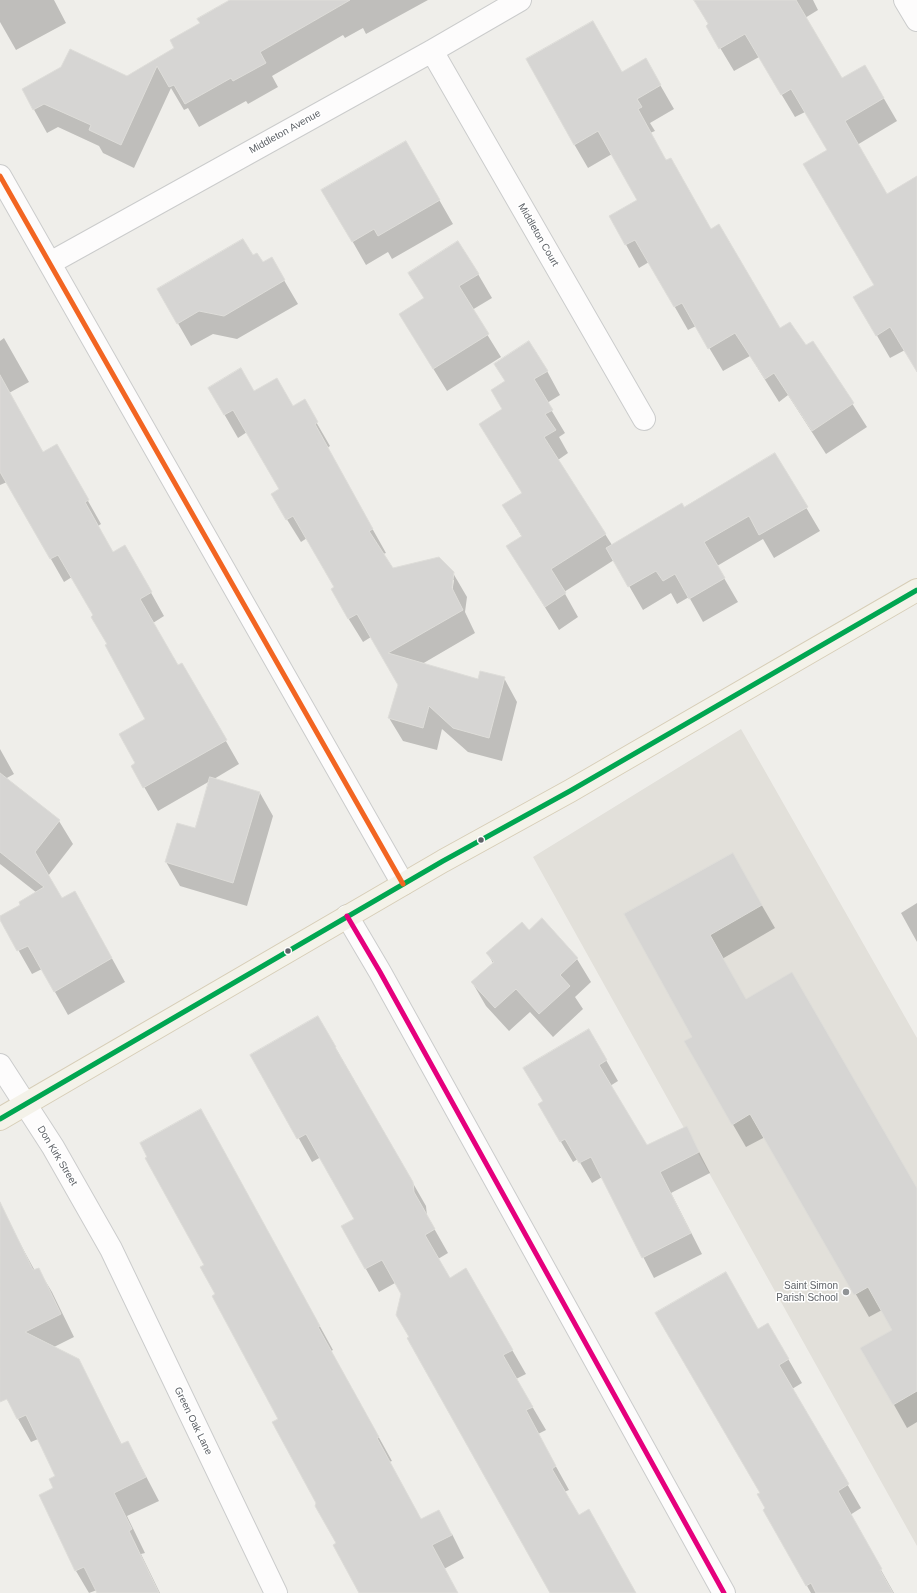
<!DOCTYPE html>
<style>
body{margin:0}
canvas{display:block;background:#efeeea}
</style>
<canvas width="917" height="1593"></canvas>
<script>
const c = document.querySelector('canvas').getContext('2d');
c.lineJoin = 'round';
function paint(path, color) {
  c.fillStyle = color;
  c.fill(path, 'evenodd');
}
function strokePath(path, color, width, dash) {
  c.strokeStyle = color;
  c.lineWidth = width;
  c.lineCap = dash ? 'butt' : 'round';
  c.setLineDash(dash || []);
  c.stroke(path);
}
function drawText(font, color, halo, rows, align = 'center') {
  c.font = font + ' Helvetica,sans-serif';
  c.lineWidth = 3;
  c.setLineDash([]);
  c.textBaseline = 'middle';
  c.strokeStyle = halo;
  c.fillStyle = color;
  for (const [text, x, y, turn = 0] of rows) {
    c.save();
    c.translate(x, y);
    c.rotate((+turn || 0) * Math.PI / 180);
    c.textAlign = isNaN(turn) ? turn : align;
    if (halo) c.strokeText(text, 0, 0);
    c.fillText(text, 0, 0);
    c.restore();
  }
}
paint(new Path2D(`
 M 741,729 L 917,1038 L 917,1546 L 533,857 Z`), '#e2e0da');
paint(new Path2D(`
 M 0,0 L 54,0 L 66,23 L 16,50 L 0,22 Z
 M 232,0 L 428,0 L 366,34 L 363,28 L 345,38 L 343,35 L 272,76 L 278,87 L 248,104 L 246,101 L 199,127 L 188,108 L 184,110 L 171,88 L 134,168 L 103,153 L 99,146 L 58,127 L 47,133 L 23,90 L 127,77 L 176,49 L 201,23 Z
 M 695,0 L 813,0 L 818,10 L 805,18 L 842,80 L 865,66 L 897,121 L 857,145 L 887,195 L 917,193 L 917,371 L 905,350 L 890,358 L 855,298 L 875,286 L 828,151 L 805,112 L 795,117 L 759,57 L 734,71 L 707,26 L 710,25 Z
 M 622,73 L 659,83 L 674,109 L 650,123 L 655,131 L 650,133 L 666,162 L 711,230 L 780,330 L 806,347 L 813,342 L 867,427 L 826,454 L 788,395 L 779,402 L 750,356 L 723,371 L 696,326 L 688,330 L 649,262 L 639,268 L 610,216 L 638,201 L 612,154 L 588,168 L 574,144 Z
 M 406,142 L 453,224 L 392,259 L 388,252 L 366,265 L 323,190 Z
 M 253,256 L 262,264 L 271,258 L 298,304 L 237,339 L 213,334 L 191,346 L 158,289 Z
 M 410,273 L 478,274 L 492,298 L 472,310 L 501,357 L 447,391 L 400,315 L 425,299 Z
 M 4,338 L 29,382 L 9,393 L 43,453 L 57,446 L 101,524 L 98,526 L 113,553 L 125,546 L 164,616 L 153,623 L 178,667 L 182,664 L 239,764 L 214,779 L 260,793 L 273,816 L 247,906 L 180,886 L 166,862 L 196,830 L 210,781 L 158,811 L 132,766 L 136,764 L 147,719 L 94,616 L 72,577 L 64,582 L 7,482 L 0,485 L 0,341 Z
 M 547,371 L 560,395 L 547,403 L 565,433 L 559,437 L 568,453 L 558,460 L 612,545 L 683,508 L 775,455 L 820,531 L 774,558 L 763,539 L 717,566 L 738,602 L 703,622 L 689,597 L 677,604 L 671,593 L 643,610 L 614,560 L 564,592 L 578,617 L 559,630 L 507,546 L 522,537 L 504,506 L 522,494 L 503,409 L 492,390 Z
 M 209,388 L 254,392 L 293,407 L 304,401 L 330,446 L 327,448 L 386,553 L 383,554 L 392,569 L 453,573 L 467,597 L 465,612 L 475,633 L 422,664 L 479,681 L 504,678 L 517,702 L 502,761 L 468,752 L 442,729 L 437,750 L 403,741 L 389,718 L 399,685 L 371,637 L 363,642 L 345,613 L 335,587 L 307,538 L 301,542 L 286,518 L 281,490 L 247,432 L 238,438 ZM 452,580 L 454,580 L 452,593 Z
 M 0,749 L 14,774 L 5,779 L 59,821 L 73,844 L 48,876 L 62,900 L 88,915 L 125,982 L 68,1015 L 42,969 L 32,974 L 0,918 L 22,905 L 37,893 L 0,864 Z
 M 746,878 L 775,928 L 722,959 L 746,1000 L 917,1190 L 917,1422 L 907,1428 L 862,1348 L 894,1330 L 882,1310 L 869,1317 L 765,1137 L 746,1147 L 685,1042 L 693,1037 L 625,915 Z
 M 917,903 L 917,942 L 901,913 Z
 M 529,931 L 577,959 L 591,982 L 575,997 L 583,1009 L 553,1037 L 530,1012 L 509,1031 L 486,1006 L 472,982 L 493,963 L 488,954 Z
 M 318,1017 L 426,1206 L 427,1216 L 448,1253 L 438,1259 L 450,1279 L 466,1270 L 526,1374 L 516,1379 L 546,1430 L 538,1434 L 569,1490 L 564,1492 L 578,1516 L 635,1593 L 551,1593 L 411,1338 L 402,1294 L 395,1283 L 379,1292 L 342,1227 L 356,1219 L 321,1157 L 312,1162 L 252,1055 Z
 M 606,1060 L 618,1081 L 610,1086 L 646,1147 L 686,1127 L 710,1173 L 671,1193 L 702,1254 L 654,1278 L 602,1177 L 592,1183 L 578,1159 L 573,1162 L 539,1105 L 544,1102 L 525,1068 Z
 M 214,1134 L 333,1350 L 331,1351 L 392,1461 L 389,1462 L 421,1520 L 452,1534 L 464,1558 L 444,1569 L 457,1593 L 360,1593 L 280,1419 L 216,1295 L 206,1265 Z
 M 9,1223 L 35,1271 L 38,1269 L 52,1292 L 74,1337 L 54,1347 L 79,1360 L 122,1445 L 128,1442 L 159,1501 L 127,1516 L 145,1553 L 141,1554 L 160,1593 L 98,1593 L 97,1590 L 89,1593 L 76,1571 L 40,1496 L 55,1489 L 57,1477 L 38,1439 L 31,1442 L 0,1387 L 0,1227 Z
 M 768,1324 L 802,1383 L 792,1389 L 861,1508 L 850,1515 L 894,1593 L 811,1593 L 764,1510 L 766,1509 L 761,1493 L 758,1330 Z`), '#0003');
const building = new Path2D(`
 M 230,0 L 350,0 L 260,52 L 266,63 L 233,81 L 231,78 L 185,104 L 174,85 L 169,87 L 157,66 L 121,145 L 89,130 L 91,125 L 44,104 L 33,110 L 22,89 L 61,67 L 70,49 L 127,76 L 174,48 L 170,40 L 200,23 L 197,19 Z
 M 694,0 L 796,0 L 842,78 L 865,65 L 884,98 L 845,121 L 887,194 L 917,176 L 917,372 L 890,327 L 876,336 L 853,297 L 874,285 L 803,164 L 827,150 L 791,89 L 781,95 L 745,34 L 719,49 L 706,26 L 708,24 Z
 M 593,21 L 622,72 L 646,58 L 661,85 L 637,99 L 642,107 L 638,109 L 666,160 L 671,158 L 711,229 L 719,224 L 780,328 L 790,322 L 806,345 L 813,341 L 854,403 L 812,431 L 774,373 L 765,379 L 735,333 L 708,349 L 682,303 L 674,307 L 635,240 L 625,245 L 609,216 L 637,200 L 598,131 L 574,145 L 526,59 Z
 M 406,141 L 440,200 L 378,236 L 374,229 L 352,242 L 321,190 Z
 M 243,239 L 253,255 L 257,253 L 263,262 L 272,257 L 285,280 L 224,316 L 199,311 L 177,324 L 157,289 Z
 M 458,241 L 479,274 L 459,286 L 489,334 L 433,369 L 399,314 L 424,298 L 408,273 Z
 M 529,341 L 548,371 L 534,379 L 553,410 L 545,414 L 556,430 L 544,437 L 606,534 L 551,569 L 566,593 L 545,607 L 506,546 L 522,536 L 502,505 L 522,493 L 479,424 L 502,409 L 491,390 L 505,381 L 494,364 Z
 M 241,368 L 254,391 L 277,378 L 293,406 L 305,399 L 318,422 L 315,424 L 373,529 L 369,531 L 393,568 L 439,557 L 454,572 L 452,588 L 463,610 L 388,653 L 478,679 L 480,671 L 505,677 L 489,738 L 453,728 L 429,706 L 423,728 L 388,718 L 398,685 L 357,614 L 348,619 L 331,589 L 334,587 L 293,516 L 286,520 L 271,494 L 279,489 L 233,410 L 224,415 L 208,388 Z
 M 0,375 L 43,452 L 57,444 L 89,500 L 85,502 L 113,552 L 125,545 L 152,592 L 140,599 L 178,665 L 182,663 L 227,740 L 143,788 L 131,766 L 135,763 L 119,734 L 145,719 L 105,645 L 107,644 L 91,617 L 93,615 L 58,555 L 50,559 L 0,472 Z
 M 775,453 L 808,507 L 759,535 L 749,516 L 704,542 L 725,578 L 689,599 L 675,574 L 663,581 L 656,571 L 628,587 L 606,548 L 682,503 L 684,507 Z
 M 0,773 L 60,820 L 35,852 L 62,898 L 75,891 L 112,958 L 54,992 L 28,946 L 17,951 L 0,920 L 0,916 L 20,905 L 19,902 L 44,887 L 0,852 Z
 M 210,777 L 260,792 L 233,883 L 165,862 L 177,823 L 195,828 Z
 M 733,853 L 762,905 L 710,935 L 746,999 L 792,972 L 917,1188 L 917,1391 L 893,1405 L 860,1348 L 892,1330 L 868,1287 L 854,1295 L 750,1114 L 732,1125 L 684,1041 L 692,1037 L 624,914 Z
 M 542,918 L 578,958 L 560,975 L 570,986 L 539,1014 L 516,989 L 495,1008 L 471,982 L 494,962 L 486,953 L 522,922 L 529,930 Z
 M 318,1016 L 336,1047 L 335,1047 L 413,1182 L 414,1192 L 435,1229 L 425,1235 L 450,1278 L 466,1268 L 513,1350 L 503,1355 L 533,1407 L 526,1410 L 556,1466 L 552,1469 L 579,1515 L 589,1509 L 636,1593 L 550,1593 L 407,1338 L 409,1337 L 396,1315 L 401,1294 L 382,1260 L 365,1269 L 341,1226 L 354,1219 L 306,1134 L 297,1139 L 250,1055 Z
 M 589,1029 L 607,1060 L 599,1065 L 647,1145 L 687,1126 L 699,1152 L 660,1172 L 691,1233 L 642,1258 L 591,1157 L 579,1163 L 565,1139 L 560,1142 L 538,1104 L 543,1101 L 523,1068 Z
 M 201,1109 L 320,1326 L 318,1327 L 379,1437 L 377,1438 L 421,1519 L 439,1510 L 452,1535 L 432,1545 L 458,1593 L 359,1593 L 333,1545 L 336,1543 L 315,1506 L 316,1503 L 272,1422 L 278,1419 L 212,1296 L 215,1294 L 200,1267 L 204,1265 L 145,1158 L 147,1157 L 140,1143 Z
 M 0,1202 L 33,1270 L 39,1268 L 61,1314 L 25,1332 L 79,1359 L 121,1444 L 128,1441 L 146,1477 L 114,1493 L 132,1529 L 129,1531 L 159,1593 L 97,1593 L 84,1567 L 75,1571 L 39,1495 L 53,1488 L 49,1479 L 55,1476 L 26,1415 L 17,1419 L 7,1399 L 0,1402 Z
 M 726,1272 L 758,1329 L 768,1323 L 789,1359 L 779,1365 L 849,1484 L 838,1491 L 882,1569 L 880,1570 L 893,1593 L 816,1593 L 811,1583 L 806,1586 L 763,1510 L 765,1508 L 757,1494 L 760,1493 L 655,1313 Z`);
paint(building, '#d6d5d3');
strokePath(building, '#deddd9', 1);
const minor = new Path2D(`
 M 905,0 L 917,20
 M 432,51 L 644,419
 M 0,176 L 403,884
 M 50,263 L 432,51 L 520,0
 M 347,916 L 380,972 L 724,1593
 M 0,1065 L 53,1147 L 111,1249 L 276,1593`);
const major = new Path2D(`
 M 0,1119 L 443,861 L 570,791 L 917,590`);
strokePath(minor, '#cbcccc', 24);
strokePath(major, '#d7ceb8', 24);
strokePath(minor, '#fdfcfc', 22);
strokePath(major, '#f4f2e9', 22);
strokePath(new Path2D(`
 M 0,1119 L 443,861 L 570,791 L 917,590`), '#00a651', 5);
strokePath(new Path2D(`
 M 0,176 L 403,884`), '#f26522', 5);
strokePath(new Path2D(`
 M 347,916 L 380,972 L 724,1593`), '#e5007d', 5);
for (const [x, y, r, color] of [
 [481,840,3.5,"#5f6368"],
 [288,951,3.5,"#5f6368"],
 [846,1292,4,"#919496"]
]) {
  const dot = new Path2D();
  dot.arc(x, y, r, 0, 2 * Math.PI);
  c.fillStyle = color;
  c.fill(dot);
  strokePath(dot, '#fff', 1.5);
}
drawText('10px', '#5f6368', '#fff', [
 ["Middleton Avenue",285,132,-29],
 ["Middleton Court",538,235,60],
 ["Don Kirk Street",57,1156,59],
 ["Green Oak Lane",193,1421,64]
]);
drawText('10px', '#5f6368', '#fff', [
 ["Saint Simon",838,1286],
 ["Parish School",838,1298]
], 'right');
</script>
